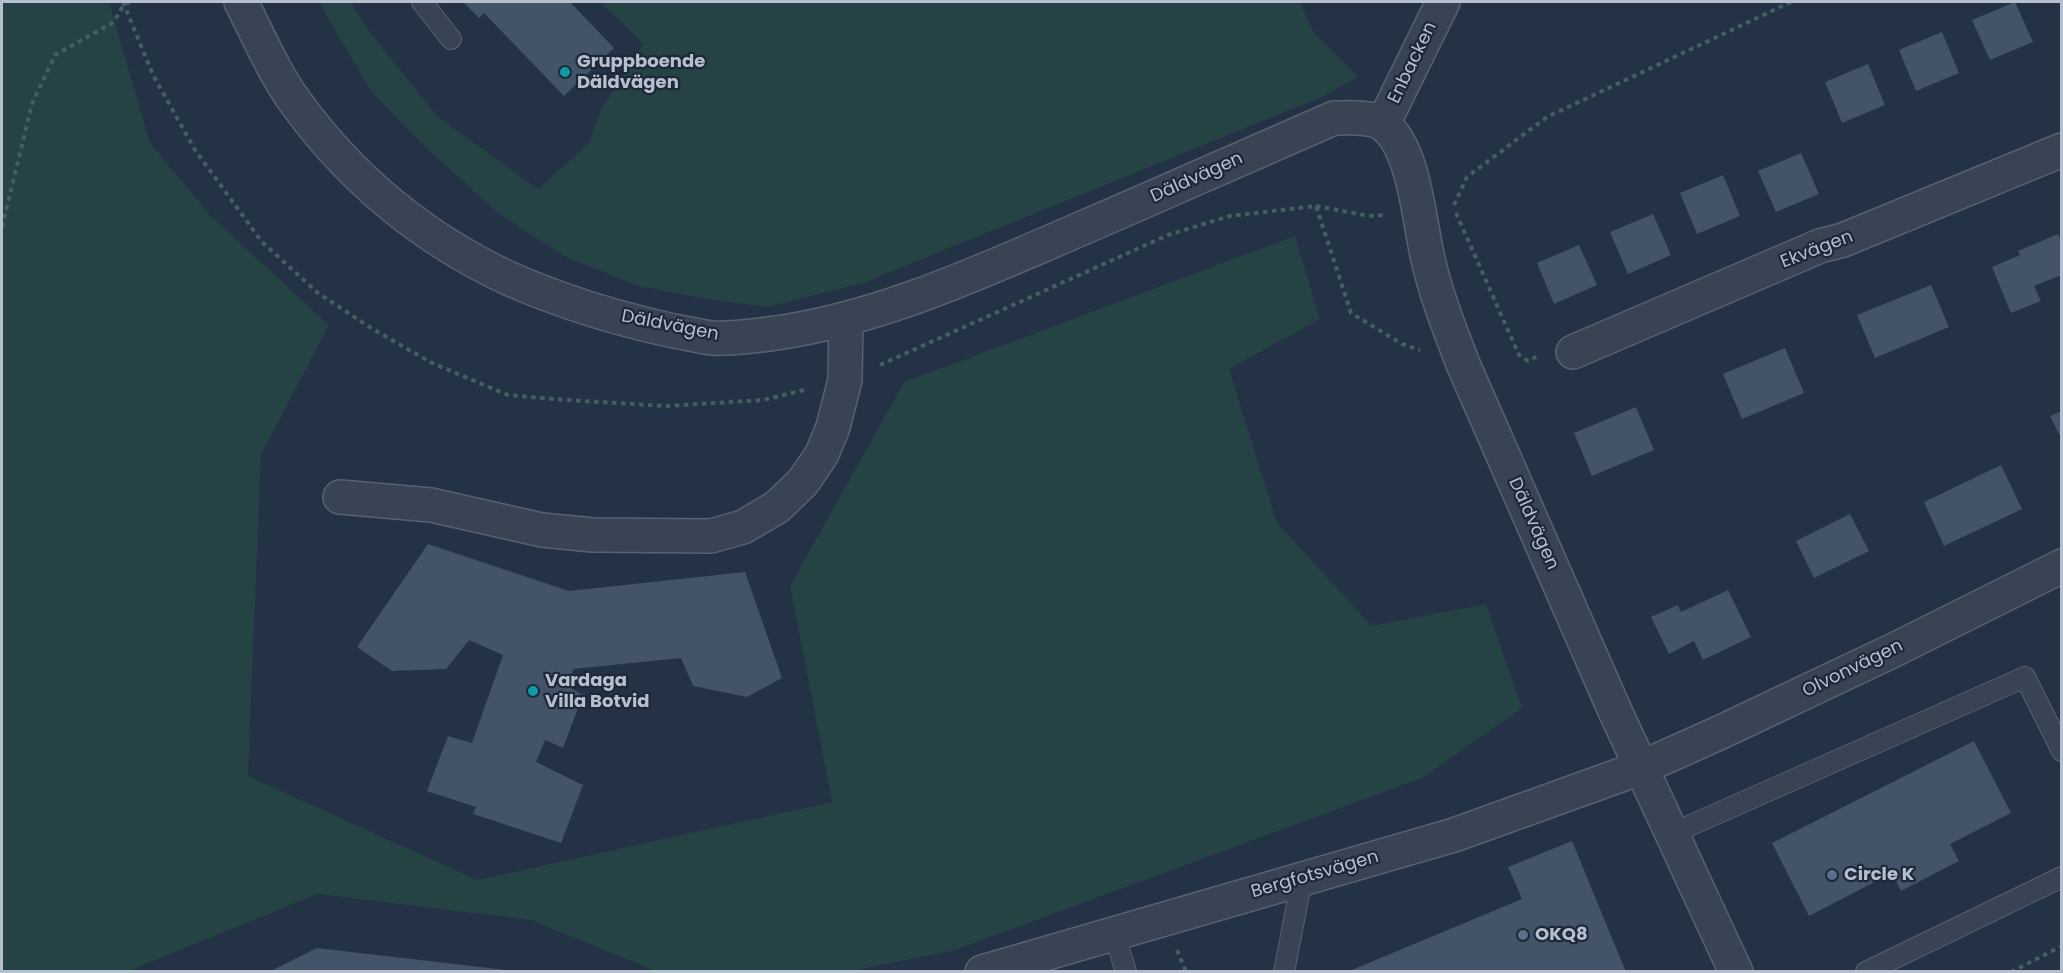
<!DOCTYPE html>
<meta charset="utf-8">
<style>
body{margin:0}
#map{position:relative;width:2063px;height:973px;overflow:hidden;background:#233244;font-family:Poppins,sans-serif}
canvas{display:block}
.frame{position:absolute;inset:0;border:3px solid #b5bfcd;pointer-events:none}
</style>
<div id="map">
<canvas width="2063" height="973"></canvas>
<div class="frame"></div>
</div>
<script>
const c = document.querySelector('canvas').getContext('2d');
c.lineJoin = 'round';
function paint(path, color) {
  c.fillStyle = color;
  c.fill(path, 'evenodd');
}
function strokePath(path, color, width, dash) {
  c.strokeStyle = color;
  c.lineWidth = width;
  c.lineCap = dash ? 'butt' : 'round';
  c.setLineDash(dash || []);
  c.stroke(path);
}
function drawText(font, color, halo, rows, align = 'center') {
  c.font = font + ' Poppins,sans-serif';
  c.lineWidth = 4.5;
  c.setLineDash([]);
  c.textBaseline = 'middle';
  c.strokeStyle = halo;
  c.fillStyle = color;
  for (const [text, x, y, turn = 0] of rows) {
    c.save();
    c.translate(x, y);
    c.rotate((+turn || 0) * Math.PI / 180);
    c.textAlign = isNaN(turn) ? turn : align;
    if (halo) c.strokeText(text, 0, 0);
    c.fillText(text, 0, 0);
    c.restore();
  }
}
paint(new Path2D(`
 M 2,2 L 109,2 L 150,143 L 211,216 L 329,325 L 261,455 L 248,776 L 477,880 L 832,802 L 790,586 L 904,382 L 1295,236 L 1320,319 L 1229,369 L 1277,523 L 1372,626 L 1486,604 L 1522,708 L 1422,778 L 955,950 L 852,971 L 656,971 L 531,920 L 318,894 L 128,971 L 2,971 Z
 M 321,2 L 350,2 L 372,35 L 438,117 L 538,189 L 589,143 L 601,109 L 644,44 L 600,2 L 1300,2 L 1314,33 L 1358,77 L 1322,97 L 863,283 L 768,307 L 705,299 L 638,286 L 568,258 L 500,215 L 423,145 L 370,90 L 324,11 Z`), '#254245');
paint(new Path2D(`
 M 463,2 L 570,2 L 614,48 L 564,96 L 484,13 L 479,18 Z
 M 2015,2 L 2033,42 L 1990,60 L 1972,20 Z
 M 1942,32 L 1959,73 L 1916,91 L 1899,50 Z
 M 1868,64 L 1885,105 L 1842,123 L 1825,82 Z
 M 1801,153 L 1819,194 L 1776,212 L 1758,171 Z
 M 1723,175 L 1740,216 L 1697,234 L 1680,193 Z
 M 1653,214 L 1671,255 L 1628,274 L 1610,232 Z
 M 2058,234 L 2062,243 L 2062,275 L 2034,286 L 2041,301 L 2011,313 L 1992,267 L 2020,255 L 2018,251 Z
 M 1579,245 L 1597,285 L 1554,304 L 1537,263 Z
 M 1931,285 L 1949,327 L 1875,358 L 1857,315 Z
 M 1785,348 L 1804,393 L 1742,419 L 1723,374 Z
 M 1636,407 L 1654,450 L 1592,476 L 1574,433 Z
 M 2062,411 L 2062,440 L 2050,416 Z
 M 2001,465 L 2022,509 L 1944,546 L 1924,502 Z
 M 1850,514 L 1869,551 L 1814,578 L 1796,541 Z
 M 428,544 L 569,591 L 745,572 L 782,678 L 747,697 L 693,686 L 681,658 L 573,669 L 569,687 L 583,695 L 563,748 L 545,740 L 536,762 L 583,785 L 561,843 L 473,814 L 476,807 L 427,791 L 448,736 L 472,743 L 503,655 L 469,640 L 446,669 L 392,671 L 357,647 Z
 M 1728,590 L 1751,637 L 1703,660 L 1694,641 L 1669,654 L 1651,617 L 1678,605 L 1681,612 Z
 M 1974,741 L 2011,813 L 1950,844 L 1959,861 L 1901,891 L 1892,873 L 1809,916 L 1772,843 Z
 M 1572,841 L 1626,972 L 1347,972 L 1522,899 L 1508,867 Z
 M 317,948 L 506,970 L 506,972 L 269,972 Z`), '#445468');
const service = new Path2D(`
 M 422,2 L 451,39
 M 1671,834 L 2025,677 L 2062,751
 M 1114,933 L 1126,972
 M 1284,972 L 1302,879
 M 1866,972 L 2062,877`);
const minor = new Path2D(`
 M 1383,124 L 1443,2
 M 1573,352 L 1820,246 L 1843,240 L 2062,150
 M 340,497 L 431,505 L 542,530 L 593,535 L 711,536 L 743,527 L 777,507 L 803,482 L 822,454 L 833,427 L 845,380 L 846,319
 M 982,972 L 1454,835 L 1643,767 L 1721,732 L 1894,650 L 2062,566`);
const tertiary = new Path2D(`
 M 241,2 C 257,33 275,75 296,103 C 352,180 424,239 510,279 C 563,302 618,319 674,331 C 687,333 700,337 712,338 C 731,339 751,336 769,334 C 875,320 974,275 1071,233 C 1159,195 1247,156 1334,118 C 1349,118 1372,116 1384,125 C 1415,149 1419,222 1428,259 C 1436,295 1450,330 1463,364 L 1615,711 L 1736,972`);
strokePath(service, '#566270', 22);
strokePath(minor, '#566270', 36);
strokePath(tertiary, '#566270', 36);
strokePath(new Path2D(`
 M 123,2 L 153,75 L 195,150 L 262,242 L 318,293 L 371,328 L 432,363 L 508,395 L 566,400 L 666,406 L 763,400 L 808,389
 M 1454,205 L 1467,177 L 1547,117 L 1791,2
 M 1316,206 L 1369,216 L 1386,215
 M 1456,213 L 1519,355 L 1528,361 L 1540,355
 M 2,227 L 32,104 L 55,55 L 114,22 L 124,4 L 131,2
 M 880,365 L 1168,235 L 1230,216 L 1316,206 L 1351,313 L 1402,344 L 1420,350
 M 1177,950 L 1186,972
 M 2011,972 L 2062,946`), '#445f61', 4, [4.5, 4.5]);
strokePath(service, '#384453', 20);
strokePath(minor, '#384453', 33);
strokePath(tertiary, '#384453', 33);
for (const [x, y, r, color] of [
 [565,72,6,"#0f9aa8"],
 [533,691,6,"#0f9aa8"],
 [1832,875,6,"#5c6f8a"],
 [1523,935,6,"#5c6f8a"]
]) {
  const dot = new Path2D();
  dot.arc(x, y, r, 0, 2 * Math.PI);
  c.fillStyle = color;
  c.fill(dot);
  strokePath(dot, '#1d2938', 2);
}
drawText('bold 18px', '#b5bfcd', '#1d2938', [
 ["Gruppboende",577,62],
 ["Däldvägen",577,83],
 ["Vardaga",545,681],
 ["Villa Botvid",545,702],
 ["Circle K",1844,875],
 ["OKQ8",1535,935]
], 'left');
drawText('18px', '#b5bfcd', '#1d2938', [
 ["Enbacken",1413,63,-64],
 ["Däldvägen",1197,178,-24],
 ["Ekvägen",1817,250,-21],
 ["Däldvägen",670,326,11],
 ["Däldvägen",1533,524,66],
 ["Olvonvägen",1853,669,-26],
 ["Bergfotsvägen",1315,875,-16]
]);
</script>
